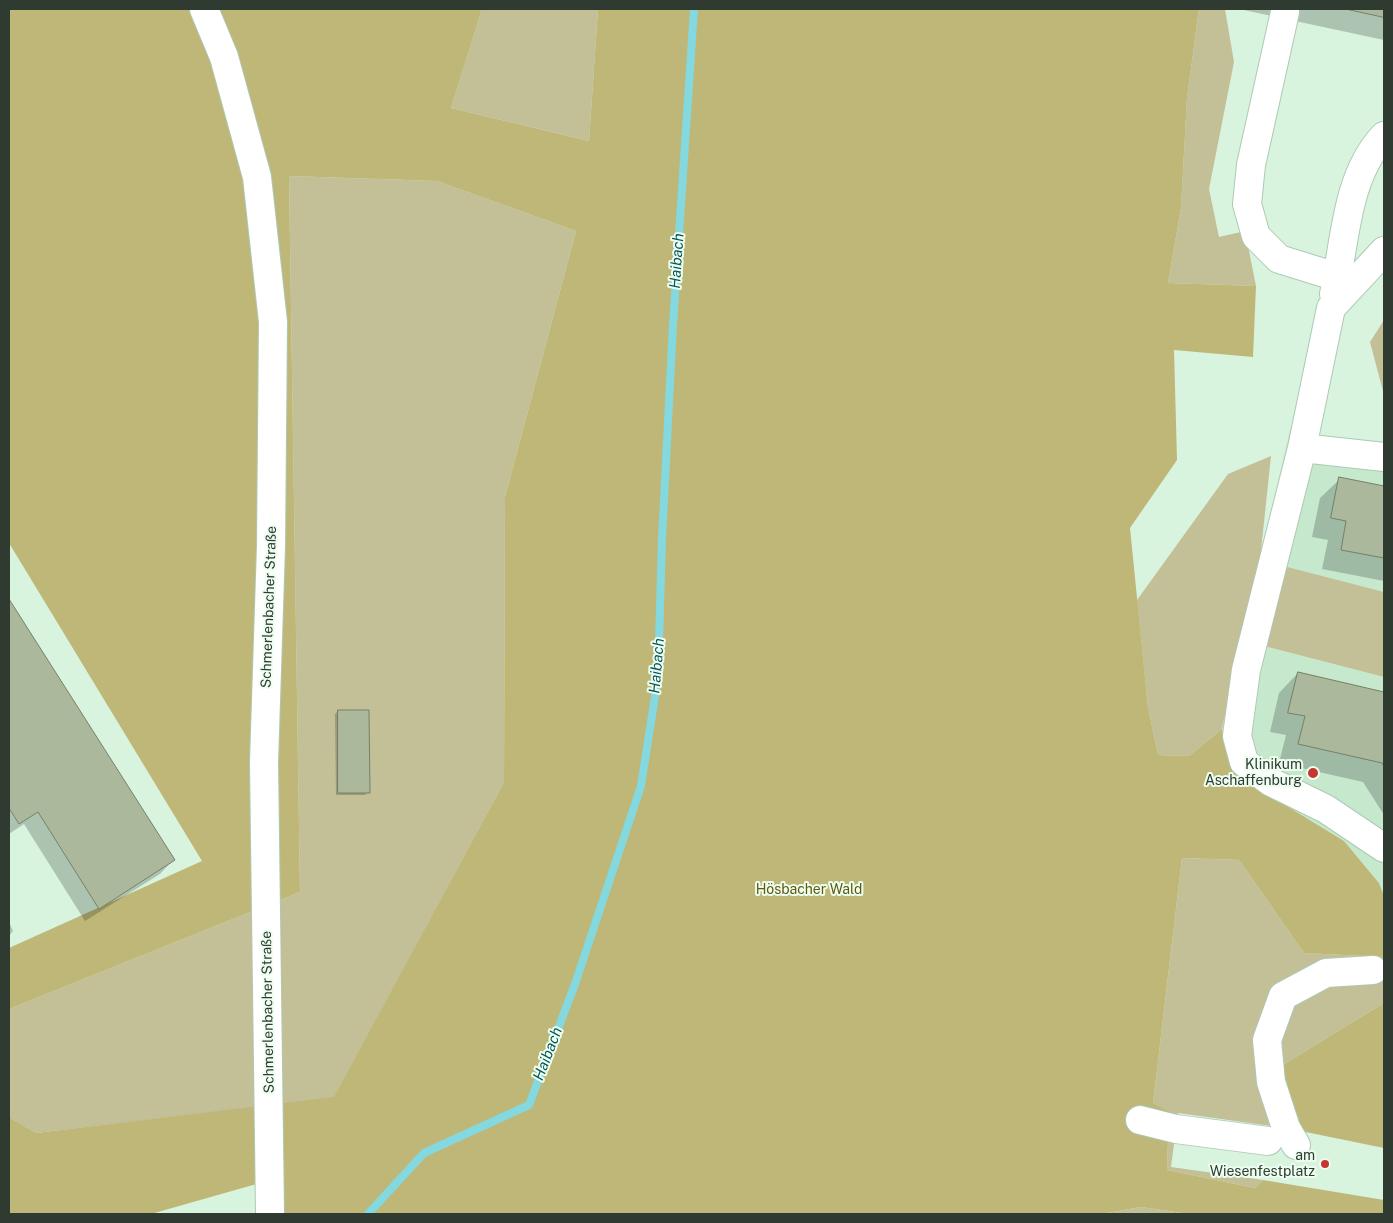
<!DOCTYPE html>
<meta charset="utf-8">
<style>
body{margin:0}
#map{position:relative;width:1393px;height:1223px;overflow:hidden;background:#d8f4de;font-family:"Public Sans",sans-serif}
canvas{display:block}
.frame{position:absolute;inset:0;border:10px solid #2f3a31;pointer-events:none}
</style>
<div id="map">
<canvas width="1393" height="1223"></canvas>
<div class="frame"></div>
</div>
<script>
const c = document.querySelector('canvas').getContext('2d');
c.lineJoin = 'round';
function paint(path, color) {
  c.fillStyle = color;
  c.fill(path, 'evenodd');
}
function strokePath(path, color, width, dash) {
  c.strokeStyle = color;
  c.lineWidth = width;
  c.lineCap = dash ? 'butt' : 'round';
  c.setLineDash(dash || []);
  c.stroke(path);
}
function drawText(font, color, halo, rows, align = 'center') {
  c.font = font + ' "Public Sans",sans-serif';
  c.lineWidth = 4;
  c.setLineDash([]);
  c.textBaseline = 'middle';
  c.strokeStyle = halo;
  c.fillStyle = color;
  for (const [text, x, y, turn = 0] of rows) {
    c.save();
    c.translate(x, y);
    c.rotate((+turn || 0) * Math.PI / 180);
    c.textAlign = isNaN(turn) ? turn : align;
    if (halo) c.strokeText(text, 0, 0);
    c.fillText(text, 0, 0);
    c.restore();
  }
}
paint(new Path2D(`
 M 1290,429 L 1344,441 L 1384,445 L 1384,592 L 1260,561 Z
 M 1241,640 L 1384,677 L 1384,896 L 1379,883 L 1344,841 L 1254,786 L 1229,760 L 1222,729 Z`), '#c6e9ce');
paint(new Path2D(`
 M 482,9 L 598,9 L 589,141 L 451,108 Z
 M 1199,9 L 1225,9 L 1234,62 L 1209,189 L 1219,237 L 1245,231 L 1256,286 L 1168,283 L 1181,208 L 1187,98 Z
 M 289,176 L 437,181 L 576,231 L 505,497 L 504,782 L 334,1098 L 36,1133 L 9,1117 L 9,1009 L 300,892 Z
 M 1384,320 L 1384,395 L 1370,342 Z
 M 1271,456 L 1260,560 L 1384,592 L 1384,677 L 1241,640 L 1222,729 L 1189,756 L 1158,755 L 1148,707 L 1137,600 L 1228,474 Z
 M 1182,858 L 1239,860 L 1304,953 L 1384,957 L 1384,1003 L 1281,1066 L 1286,1128 L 1178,1113 L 1171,1167 L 1263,1180 L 1255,1188 L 1167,1170 L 1169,1113 L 1153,1103 Z
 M 1141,1207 L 1189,1214 L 1101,1214 Z`), '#c3bf97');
paint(new Path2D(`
 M 9,9 L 482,9 L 451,108 L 589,141 L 598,9 L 1199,9 L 1187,98 L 1181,208 L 1168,283 L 1256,286 L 1253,357 L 1174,350 L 1177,460 L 1130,528 L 1148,707 L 1158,755 L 1189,756 L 1222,729 L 1229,760 L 1254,786 L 1344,841 L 1379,883 L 1384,896 L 1384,957 L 1304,953 L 1239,860 L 1182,858 L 1153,1103 L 1169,1112 L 1167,1170 L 1255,1188 L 1263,1180 L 1384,1200 L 1384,1214 L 1189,1214 L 1141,1207 L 1101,1214 L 282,1214 L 281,1177 L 151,1214 L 9,1214 L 9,1117 L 36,1133 L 334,1097 L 504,782 L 505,497 L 576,231 L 437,181 L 289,176 L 300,892 L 9,1009 L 9,948 L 202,861 L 9,543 Z
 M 1384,1003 L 1384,1148 L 1286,1128 L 1281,1066 Z`), '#beb777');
paint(new Path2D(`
 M 1239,9 L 1384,9 L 1384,40 Z
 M 1340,479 L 1384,487 L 1384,581 L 1322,569 L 1328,540 L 1312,537 L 1320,498 Z
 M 9,602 L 173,860 L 160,874 L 85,921 L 24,824 L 9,834 Z
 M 1298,673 L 1384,693 L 1384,815 L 1363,782 L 1279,763 L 1286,735 L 1270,732 L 1279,693 Z
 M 338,711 L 368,792 L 365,795 L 336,795 L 335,714 Z
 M 9,922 L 13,931 L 9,936 Z`), '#0003');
strokePath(new Path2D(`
 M 368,1214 L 424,1153 L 529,1105 L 575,984 L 641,786 L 658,677 L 662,539 L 673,325 L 694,9`), '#83d9df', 8);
const building = new Path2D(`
 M 1346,9 L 1384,9 L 1384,17 Z
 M 1339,477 L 1384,486 L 1384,558 L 1341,550 L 1346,521 L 1331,518 Z
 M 9,599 L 175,860 L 99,909 L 38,812 L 19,824 L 9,808 Z
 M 1298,672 L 1384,692 L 1384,766 L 1382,763 L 1298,744 L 1305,716 L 1288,713 Z
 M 338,710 L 369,710 L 370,793 L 338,793 Z`);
paint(building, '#acb89c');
strokePath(building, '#758166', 1);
const minor = new Path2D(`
 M 204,9 L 224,57 L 257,177 L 273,322 L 271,546 L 264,762 L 270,1214
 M 1285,12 L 1251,165 L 1247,204 L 1256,236 L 1279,259 L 1337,277
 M 1384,251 L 1331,308 L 1302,448 L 1246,670 L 1237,736 L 1244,762 L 1271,782 L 1326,809 L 1384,848
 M 1334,294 C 1345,242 1346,176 1384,136
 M 1302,448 L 1384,457
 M 1140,1120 L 1176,1129 L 1268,1141
 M 1296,1145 L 1286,1128 L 1271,1082 L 1267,1040 L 1283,996 L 1326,973 L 1373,970`);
strokePath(minor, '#aec9b3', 30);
strokePath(minor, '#fff', 28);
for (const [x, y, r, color] of [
 [1313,773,6,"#c5372f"],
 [1325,1164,5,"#c5372f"]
]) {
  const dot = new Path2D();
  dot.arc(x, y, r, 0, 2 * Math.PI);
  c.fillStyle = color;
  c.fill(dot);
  strokePath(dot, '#edfef1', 2);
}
drawText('14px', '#2f3a31', '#edfef1', [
 ["Schmerlenbacher Straße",269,607,-88],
 ["Schmerlenbacher Straße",268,1012,-91]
]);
drawText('14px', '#2f3a31', '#edfef1', [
 ["Klinikum",1302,765],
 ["Aschaffenburg",1302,781],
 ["am",1315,1156],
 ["Wiesenfestplatz",1315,1172]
], 'right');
drawText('14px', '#60580a', '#edfef1', [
 ["Hösbacher Wald",809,890]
]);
drawText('italic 15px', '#04555a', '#edfef1', [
 ["Haibach",677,261,-86],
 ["Haibach",657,666,-85],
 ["Haibach",548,1054,-69]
]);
</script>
